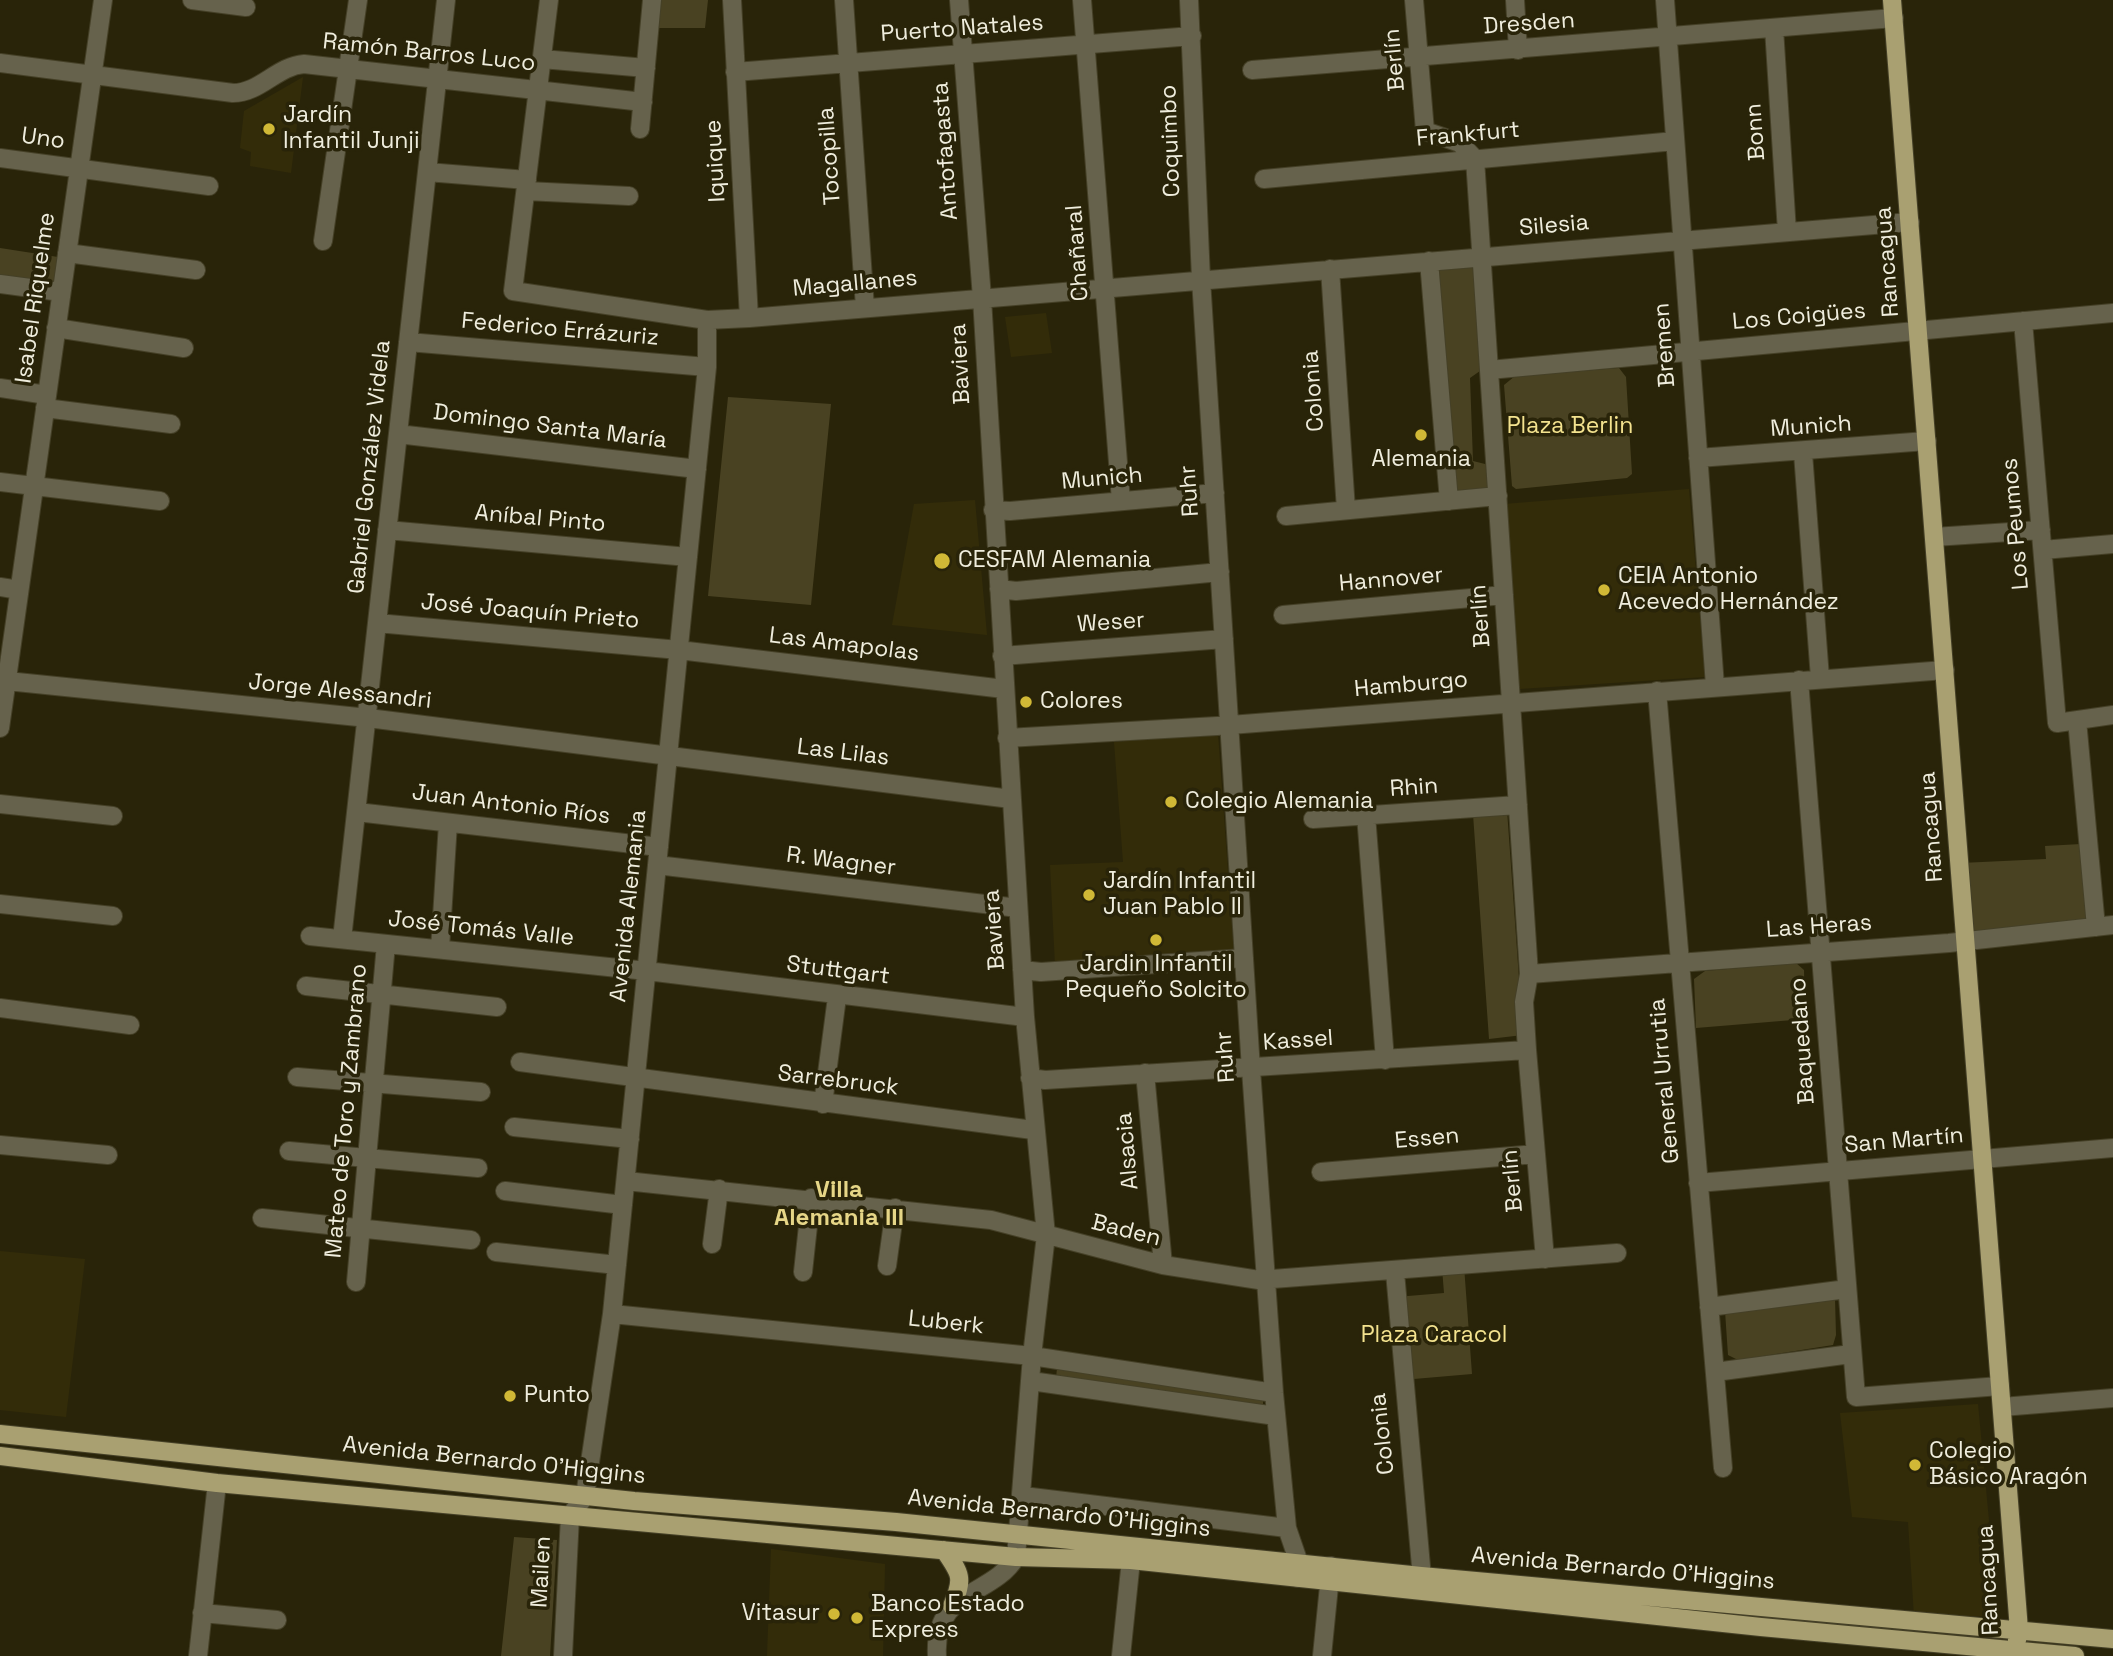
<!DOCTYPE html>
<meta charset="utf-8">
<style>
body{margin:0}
canvas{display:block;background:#292409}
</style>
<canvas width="2113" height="1656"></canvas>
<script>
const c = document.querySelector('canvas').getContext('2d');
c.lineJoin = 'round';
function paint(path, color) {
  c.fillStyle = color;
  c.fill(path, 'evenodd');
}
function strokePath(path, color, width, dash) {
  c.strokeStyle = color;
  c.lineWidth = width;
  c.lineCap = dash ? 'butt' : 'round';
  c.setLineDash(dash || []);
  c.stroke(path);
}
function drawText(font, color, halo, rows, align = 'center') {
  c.font = font + ' "Space Grotesk",sans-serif';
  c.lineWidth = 7;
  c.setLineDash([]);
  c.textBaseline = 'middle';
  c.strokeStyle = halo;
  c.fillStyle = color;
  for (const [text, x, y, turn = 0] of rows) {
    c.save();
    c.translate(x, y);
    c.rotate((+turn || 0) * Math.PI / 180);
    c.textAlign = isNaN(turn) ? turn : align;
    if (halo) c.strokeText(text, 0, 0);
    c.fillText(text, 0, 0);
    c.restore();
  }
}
paint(new Path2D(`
 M 303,77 L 291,173 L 250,166 L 251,152 L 240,148 L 244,111 Z
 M 1046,313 L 1052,353 L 1011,357 L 1005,317 Z
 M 1689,489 L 1705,677 L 1519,689 L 1504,504 Z
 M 975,500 L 987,635 L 892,625 L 914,504 Z
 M 1218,734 L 1234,953 L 1055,965 L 1050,865 L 1123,862 L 1114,742 Z
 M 0,1251 L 85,1259 L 66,1417 L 0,1410 Z
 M 1978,1404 L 1998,1616 L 1914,1616 L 1908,1522 L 1852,1517 L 1840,1413 Z
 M 771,1549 L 885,1564 L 883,1656 L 767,1656 Z`), '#332c09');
paint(new Path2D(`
 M 657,0 L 708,0 L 705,28 L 655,28 Z
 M 0,248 L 58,257 L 54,287 L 0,280 Z
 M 1474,264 L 1487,366 L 1470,378 L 1473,461 L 1493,466 L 1494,491 L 1457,492 L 1434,267 Z
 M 1619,368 L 1626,377 L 1632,474 L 1627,478 L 1516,489 L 1512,486 L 1504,385 L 1515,376 Z
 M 728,397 L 831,404 L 811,605 L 708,596 Z
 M 1507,810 L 1523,1035 L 1489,1039 L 1473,814 Z
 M 2081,844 L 2086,924 L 1966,937 L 1961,863 L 2046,859 L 2045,846 Z
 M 1796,963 L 1804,970 L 1805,1019 L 1696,1028 L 1694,979 L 1705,971 Z
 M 1464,1266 L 1472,1374 L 1402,1380 L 1396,1297 L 1444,1293 L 1442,1268 Z
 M 1835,1299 L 1836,1335 L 1833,1345 L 1738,1360 L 1728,1355 L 1725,1311 Z
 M 1057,1367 L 1263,1400 L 1263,1411 L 1056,1380 Z
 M 514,1537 L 557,1540 L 550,1656 L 501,1656 Z`), '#494222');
const minor = new Path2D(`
 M 192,0 L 246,7
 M 549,0 L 513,291 L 707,320 L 749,318 L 1910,222
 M 732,0 L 749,318
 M 844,0 L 865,308
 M 1082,0 L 1121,501
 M 1189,0 L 1201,279 L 1251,1069 L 1274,1393 L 1287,1528 L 1299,1563 L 1298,1578
 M 1414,0 L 1425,131 L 1460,143 L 1475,159 L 1529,974 L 1524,1002 L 1527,1050 L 1545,1259
 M 1515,0 L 1518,50
 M 1665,0 L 1715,686
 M 1774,28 L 1787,232
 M 542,59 L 646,68
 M 0,63 L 233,93 C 260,93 277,66 304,64 L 643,102
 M 1252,70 L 1894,18
 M 735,72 L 1192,36
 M 640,129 L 652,0
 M 0,158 L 209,186
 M 427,172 L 527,180
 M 1264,179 L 1675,141
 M 526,191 L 629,196
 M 323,241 L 358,0
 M 67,253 L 196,270
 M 1429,261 L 1449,501
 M 1330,269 L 1346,510
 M 0,284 L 61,292
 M 2023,321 L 2057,723 L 2113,715
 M 56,328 L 184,348
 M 408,342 L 707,367
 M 1489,370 L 2113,313
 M 0,388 L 47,395
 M 45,408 L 171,424
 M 398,434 L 697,469
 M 1803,453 L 1820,678
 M 1698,458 L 1927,441
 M 0,482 L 160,501
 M 993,510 L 1010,511 L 1215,493
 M 1286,516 L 1498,496
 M 387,530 L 688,557
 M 1934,537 L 2041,530
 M 2043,550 L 2113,544
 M 0,587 L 19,590
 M 999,589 L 1016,591 L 1220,572
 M 1283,615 L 1504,595
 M 377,623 L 679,650 L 1004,689
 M 1002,656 L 1224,639
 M 1799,680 L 1856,1397 L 2000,1386
 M 7,681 L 368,718 L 1011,799
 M 1657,691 L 1723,1468
 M 2077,720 L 2096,927
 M 0,728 L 103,0
 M 1007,738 L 1217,726 L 1945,670
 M 0,804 L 113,816
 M 357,812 L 659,847
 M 1366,815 L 1385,1060
 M 1313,819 L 1518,805
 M 657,865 L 1018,908
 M 0,904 L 113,916
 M 310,936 L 647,971 L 1025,1017
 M 342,939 L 446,0
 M 440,949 L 448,823
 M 1022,970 L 1041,972 L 1244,958
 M 1529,974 L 1949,943 L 2113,925
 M 306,986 L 497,1007
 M 0,1008 L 130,1025
 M 520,1062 L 1033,1130
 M 1145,1073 L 1163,1265
 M 297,1077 L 481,1092
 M 1030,1078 L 1045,1080 L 1527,1050
 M 823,1104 L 837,997
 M 514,1127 L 630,1139
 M 0,1145 L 108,1155
 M 289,1151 L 478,1168
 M 1321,1172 L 1536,1154
 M 626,1181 L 991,1220 L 1163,1265 L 1259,1280 L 1617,1253
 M 1698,1183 L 2113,1148
 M 505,1191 L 623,1205
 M 262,1218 L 471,1240
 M 712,1244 L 719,1189
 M 496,1252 L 617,1265
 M 887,1266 L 895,1208
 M 803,1272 L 811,1198
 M 1395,1272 L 1423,1589
 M 356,1282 L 386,944
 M 1709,1307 L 1847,1289
 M 612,1314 L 1032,1356 L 1274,1393
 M 1715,1372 L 1851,1354
 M 1031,1381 L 1276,1416
 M 2002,1407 L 2113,1398
 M 1023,1496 L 1287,1528
 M 202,1613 L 277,1620
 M 198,1656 L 217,1483
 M 563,1656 L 570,1516 L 585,1496 L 612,1314 L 707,367 L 707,320
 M 937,1656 C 933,1589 992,1597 1016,1557 L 1032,1356 L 1046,1235 L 1025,1017 L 982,298 L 959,0
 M 1121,1656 L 1131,1560
 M 1322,1656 L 1331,1566`);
const major = new Path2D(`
 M 1892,0 L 2019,1630 L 2017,1640
 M 0,1434 L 634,1501 L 896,1522 L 1421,1576 L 2113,1639
 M 0,1456 L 217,1483 L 1016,1557 L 1131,1560 L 1761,1627 L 2075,1656
 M 944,1550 C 961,1574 964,1578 952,1606`);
strokePath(minor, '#454027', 20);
strokePath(major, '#454027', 20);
strokePath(minor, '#66624c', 18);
strokePath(major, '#a9a071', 18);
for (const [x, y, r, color] of [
 [269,129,7,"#d0b836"],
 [1421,435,7,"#d0b836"],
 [942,561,9,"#d0b836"],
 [1604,590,7,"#d0b836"],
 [1026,702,7,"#d0b836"],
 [1171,802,7,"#d0b836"],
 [1089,895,7,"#d0b836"],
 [1156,940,7,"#d0b836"],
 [510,1396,7,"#d0b836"],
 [1915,1465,7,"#d0b836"],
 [834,1614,7,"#d0b836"],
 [857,1618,7,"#d0b836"]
]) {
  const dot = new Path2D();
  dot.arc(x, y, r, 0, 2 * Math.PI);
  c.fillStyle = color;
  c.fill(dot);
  strokePath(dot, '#292409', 2.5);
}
drawText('23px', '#efeddd', '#292409', [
 ["Dresden",1529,24,-4],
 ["Puerto Natales",962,29,-4],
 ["Ramón Barros Luco",429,53,6],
 ["Berlín",1395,60,-95],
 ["Bonn",1756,132,-94],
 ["Frankfurt",1468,135,-5],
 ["Uno",43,139,8],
 ["Coquimbo",1171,141,-92],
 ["Antofagasta",946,151,-94],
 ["Tocopilla",830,156,-94],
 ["Iquique",716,161,-93],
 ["Silesia",1554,226,-5],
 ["Chañaral",1078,253,-94],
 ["Rancagua",1888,262,-94],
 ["Magallanes",855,284,-5],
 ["Isabel Riquelme",36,298,-82],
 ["Los Coigües",1799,317,-5],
 ["Federico Errázuriz",560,330,5],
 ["Bremen",1665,345,-94],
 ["Baviera",961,364,-93],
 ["Colonia",1314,391,-94],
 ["Domingo Santa María",550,427,7],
 ["Munich",1811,427,-4],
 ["Gabriel González Videla",370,467,-84],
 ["Munich",1102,479,-5],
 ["Ruhr",1190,491,-94],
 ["Aníbal Pinto",540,519,5],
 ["Los Peumos",2016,524,-95],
 ["Hannover",1391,580,-5],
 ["José Joaquín Prieto",530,612,5],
 ["Berlín",1481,616,-94],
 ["Weser",1111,623,-4],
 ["Las Amapolas",844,645,7],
 ["Hamburgo",1411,685,-5],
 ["Jorge Alessandri",340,692,6],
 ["Las Lilas",843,753,7],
 ["Rhin",1414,788,-4],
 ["Juan Antonio Ríos",511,805,7],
 ["Rancagua",1932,827,-94],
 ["R. Wagner",841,862,7],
 ["Avenida Alemania",629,906,-84],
 ["Las Heras",1819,927,-4],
 ["José Tomás Valle",481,929,6],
 ["Baviera",995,930,-94],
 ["Stuttgart",838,971,7],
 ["Kassel",1298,1041,-4],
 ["Baquedano",1803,1041,-94],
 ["Ruhr",1226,1057,-94],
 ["Sarrebruck",838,1081,7],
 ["General Urrutia",1665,1081,-95],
 ["Mateo de Toro y Zambrano",347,1111,-85],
 ["Essen",1427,1139,-5],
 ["San Martín",1904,1141,-5],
 ["Alsacia",1128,1151,-95],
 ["Berlín",1513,1181,-95],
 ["Baden",1126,1231,14],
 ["Luberk",946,1323,6],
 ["Colonia",1383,1434,-96],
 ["Avenida Bernardo O'Higgins",494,1461,6],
 ["Avenida Bernardo O'Higgins",1059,1514,6],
 ["Avenida Bernardo O'Higgins",1623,1569,5],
 ["Mailen",542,1572,-87],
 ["Rancagua",1989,1580,-93]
]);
drawText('23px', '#efeddd', '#292409', [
 ["Jardín",283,116],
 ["Infantil Junji",283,142],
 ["Alemania",1421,460,"center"],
 ["CESFAM Alemania",958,561],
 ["CEIA Antonio",1618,577],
 ["Acevedo Hernández",1618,603],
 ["Colores",1040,702],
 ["Colegio Alemania",1185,802],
 ["Jardín Infantil",1103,882],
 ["Juan Pablo II",1103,908],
 ["Jardin Infantil",1156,965,"center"],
 ["Pequeño Solcito",1156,991,"center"],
 ["Punto",524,1396],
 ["Colegio",1929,1452],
 ["Básico Aragón",1929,1478],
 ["Banco Estado",871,1605],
 ["Express",871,1631],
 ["Vitasur",820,1614,"right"]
], 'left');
drawText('23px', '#f4e38f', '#292409', [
 ["Plaza Berlin",1570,427],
 ["Plaza Caracol",1434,1336]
]);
drawText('bold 24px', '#e6d687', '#292409', [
 ["Villa",839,1190],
 ["Alemania III",839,1218]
]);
</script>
